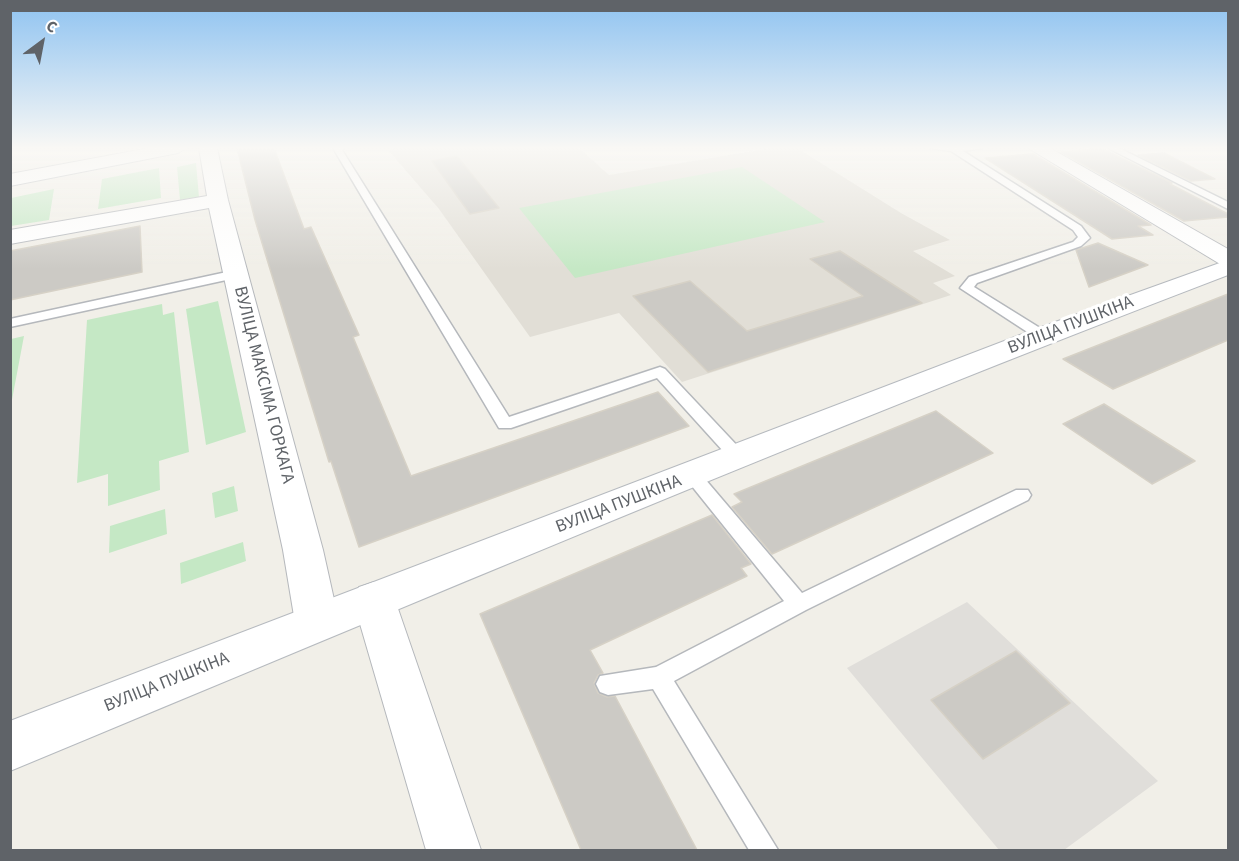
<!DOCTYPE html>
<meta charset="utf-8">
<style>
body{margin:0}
#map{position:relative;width:1239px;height:861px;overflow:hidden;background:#f1efe8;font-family:"Source Sans 3",sans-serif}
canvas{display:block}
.frame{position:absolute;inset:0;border:12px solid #5f6368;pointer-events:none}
.north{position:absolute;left:12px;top:12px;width:60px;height:60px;-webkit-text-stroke:4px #fff;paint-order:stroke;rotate:32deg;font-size:16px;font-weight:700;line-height:24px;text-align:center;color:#5f6368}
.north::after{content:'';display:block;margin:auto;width:21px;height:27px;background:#5f6368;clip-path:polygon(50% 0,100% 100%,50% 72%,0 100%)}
</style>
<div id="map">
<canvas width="1239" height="861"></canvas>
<div class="frame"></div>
<div class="north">С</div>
</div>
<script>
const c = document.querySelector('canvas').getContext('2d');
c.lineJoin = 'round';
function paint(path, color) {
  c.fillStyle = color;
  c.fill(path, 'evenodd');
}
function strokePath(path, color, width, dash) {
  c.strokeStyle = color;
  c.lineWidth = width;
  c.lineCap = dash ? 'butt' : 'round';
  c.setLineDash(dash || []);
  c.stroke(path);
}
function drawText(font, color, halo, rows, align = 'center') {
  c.font = font + ' "Source Sans 3",sans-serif';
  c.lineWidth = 6;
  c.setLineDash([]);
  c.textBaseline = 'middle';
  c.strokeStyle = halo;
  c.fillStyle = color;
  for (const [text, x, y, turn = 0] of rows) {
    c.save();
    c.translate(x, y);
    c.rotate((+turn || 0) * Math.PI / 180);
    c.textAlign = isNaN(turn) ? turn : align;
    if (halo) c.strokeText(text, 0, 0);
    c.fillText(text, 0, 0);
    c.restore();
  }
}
paint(new Path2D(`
 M 967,602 L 1158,781 L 1064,850 L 999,850 L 847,668 Z`), '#e0deda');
paint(new Path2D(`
 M 395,148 L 579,148 L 609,175 L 771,148 L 797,148 L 901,213 L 950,240 L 913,251 L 955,276 L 933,283 L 951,295 L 682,382 L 619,313 L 530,337 L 439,209 L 388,150 Z`), '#e1ded6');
paint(new Path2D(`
 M 196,163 L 199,197 L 180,200 L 177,167 Z
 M 742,167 L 825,222 L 575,278 L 519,208 Z
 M 159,168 L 161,198 L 98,209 L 102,179 Z
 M 54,189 L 49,220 L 11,226 L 11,198 Z
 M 218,301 L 246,432 L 206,445 L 186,309 Z
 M 162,304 L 163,315 L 174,312 L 189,452 L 159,461 L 160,490 L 108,506 L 108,474 L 77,483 L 87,320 Z
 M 24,336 L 11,405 L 11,339 Z
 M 234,486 L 238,511 L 215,518 L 212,493 Z
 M 165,509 L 167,534 L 109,553 L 110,526 Z
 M 243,542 L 246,561 L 181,584 L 180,563 Z`), '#c5e8c5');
const building = new Path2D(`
 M 237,148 L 274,148 L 304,229 L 311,227 L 359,335 L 353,337 L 411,476 L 658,392 L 689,426 L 359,547 L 331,461 L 329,462 L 255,220 Z
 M 1101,148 L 1172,183 L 1170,184 L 1228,214 L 1228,217 L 1184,221 L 1061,152 Z
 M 1164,153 L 1215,179 L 1191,181 L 1138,155 Z
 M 1033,154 L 1151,225 L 1138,226 L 1153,235 L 1112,239 L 985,158 Z
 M 457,156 L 499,208 L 470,214 L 432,161 Z
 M 140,226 L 142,272 L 10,300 L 10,251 Z
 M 1098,243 L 1148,265 L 1089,287 L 1076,250 Z
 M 840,251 L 922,303 L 708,372 L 633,296 L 690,281 L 747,331 L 863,296 L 810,259 Z
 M 1228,294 L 1228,340 L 1113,389 L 1063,359 Z
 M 1104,404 L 1195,461 L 1152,484 L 1063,424 Z
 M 936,411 L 993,453 L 772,554 L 732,507 L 742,502 L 734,494 Z
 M 712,515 L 751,564 L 741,568 L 747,576 L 590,650 L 603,673 L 598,675 L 594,683 L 598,693 L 607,697 L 615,696 L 697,850 L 581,850 L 480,614 Z
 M 1016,651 L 1070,703 L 983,759 L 931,700 Z`);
paint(building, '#cccac5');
strokePath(building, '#d6d1c6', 1.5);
const service = new Path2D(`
 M 333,148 L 344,148 L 342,150 L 509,417 L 660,367 L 665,369 L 745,454 L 748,458 L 745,462 L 733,462 L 657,378 L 511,428 L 499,428 Z
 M 930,148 L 983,148 L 963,151 L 1081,226 L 1090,238 L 1081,246 L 977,283 L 974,287 L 1048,333 L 1048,339 L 1038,339 L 960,288 L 969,277 L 1073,242 L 1078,237 L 1073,230 L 951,151 Z
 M 1108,148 L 1119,148 L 1228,202 L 1228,209 Z
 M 236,270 L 242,274 L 240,277 L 10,327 L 10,319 Z
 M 693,470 L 699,472 L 802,593 L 1016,490 L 1028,490 L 1031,495 L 1028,500 L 806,610 L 674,681 L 778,850 L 749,850 L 653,689 L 608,695 L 600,692 L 596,684 L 600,676 L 656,667 L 784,601 L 687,480 L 684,476 L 687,472 Z`);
const minor = new Path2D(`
 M 199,148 L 217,148 L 228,200 L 323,550 L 339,622 L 332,635 L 317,641 L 302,635 L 295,622 L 283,550 L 209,208 L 10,244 L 10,230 L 207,196 Z
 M 1028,148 L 1050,148 L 1228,249 L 1228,266 L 1220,264 Z
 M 374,582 L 389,587 L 395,600 L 481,850 L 426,850 L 353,600 L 359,587 Z`);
const secondary = new Path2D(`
 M 149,148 L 187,148 L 178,153 L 10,186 L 10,174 Z
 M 1228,260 L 1228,275 C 819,431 415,603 10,771 L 10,721 L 1033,330 Z`);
strokePath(service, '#b5b8bc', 3);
strokePath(minor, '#b5b8bc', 2);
strokePath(secondary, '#b6babf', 2);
paint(service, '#fff');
paint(minor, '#fff');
paint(secondary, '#fff');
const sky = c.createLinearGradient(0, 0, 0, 269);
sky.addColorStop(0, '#8fc3f1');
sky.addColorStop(0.55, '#f9f8f5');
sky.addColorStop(1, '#f9f8f500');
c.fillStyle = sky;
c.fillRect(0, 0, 1239, 269);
drawText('18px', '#5f6368', '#fff', [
 ["ВУЛІЦА ПУШКІНА",1071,326,-21],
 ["ВУЛІЦА МАКСІМА ГОРКАГА",263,385,76],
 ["ВУЛІЦА ПУШКІНА",619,505,-21],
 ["ВУЛІЦА ПУШКІНА",167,683,-22]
]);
</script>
